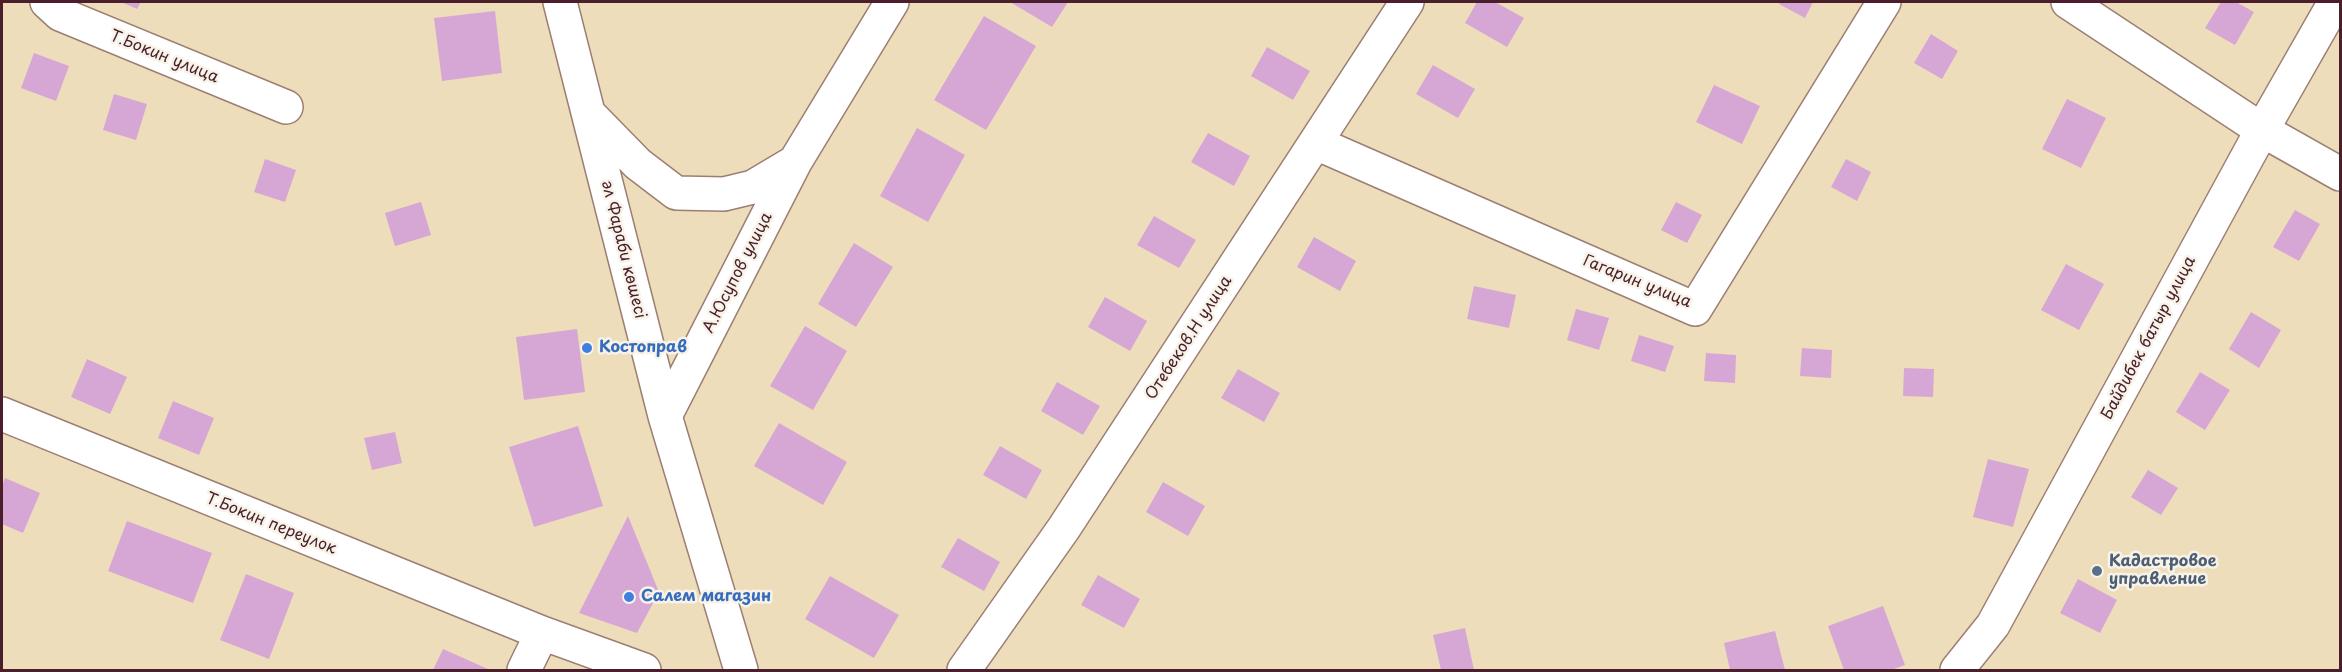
<!DOCTYPE html>
<meta charset="utf-8">
<style>
body{margin:0}
#map{position:relative;width:2342px;height:672px;overflow:hidden;background:#edb;font-family:"Playpen Sans",sans-serif}
canvas{display:block}
.frame{position:absolute;inset:0;border:3px solid #4a1f2b;pointer-events:none}
</style>
<div id="map">
<canvas width="2342" height="672"></canvas>
<div class="frame"></div>
</div>
<script>
const c = document.querySelector('canvas').getContext('2d');
c.lineJoin = 'round';
function paint(path, color) {
  c.fillStyle = color;
  c.fill(path, 'evenodd');
}
function strokePath(path, color, width, dash) {
  c.strokeStyle = color;
  c.lineWidth = width;
  c.lineCap = dash ? 'butt' : 'round';
  c.setLineDash(dash || []);
  c.stroke(path);
}
function drawText(font, color, halo, rows, align = 'center') {
  c.font = font + ' "Playpen Sans",sans-serif';
  c.lineWidth = 5;
  c.setLineDash([]);
  c.textBaseline = 'middle';
  c.strokeStyle = halo;
  c.fillStyle = color;
  for (const [text, x, y, turn = 0] of rows) {
    c.save();
    c.translate(x, y);
    c.rotate((+turn || 0) * Math.PI / 180);
    c.textAlign = isNaN(turn) ? turn : align;
    if (halo) c.strokeText(text, 0, 0);
    c.fillText(text, 0, 0);
    c.restore();
  }
}
paint(new Path2D(`
 M 121,2 L 141,2 L 137,9 Z
 M 1010,2 L 1068,2 L 1052,27 Z
 M 1477,2 L 1495,2 L 1524,18 L 1507,47 L 1465,23 Z
 M 1780,2 L 1813,2 L 1805,18 L 1779,4 Z
 M 2221,2 L 2236,2 L 2254,12 L 2235,45 L 2205,28 Z
 M 495,11 L 502,73 L 442,81 L 434,18 Z
 M 984,16 L 1036,46 L 986,130 L 934,100 Z
 M 1931,34 L 1958,51 L 1942,79 L 1914,63 Z
 M 1267,47 L 1310,71 L 1293,100 L 1251,76 Z
 M 34,53 L 69,66 L 56,101 L 21,88 Z
 M 1433,65 L 1475,89 L 1458,118 L 1416,94 Z
 M 1714,85 L 1760,106 L 1742,144 L 1696,122 Z
 M 114,94 L 147,104 L 136,140 L 103,130 Z
 M 2067,99 L 2106,118 L 2081,168 L 2042,149 Z
 M 917,128 L 965,155 L 928,222 L 880,196 Z
 M 1208,133 L 1250,156 L 1234,186 L 1191,162 Z
 M 265,159 L 296,170 L 285,202 L 254,192 Z
 M 1846,159 L 1871,172 L 1857,201 L 1831,187 Z
 M 421,202 L 431,235 L 395,246 L 385,213 Z
 M 1676,202 L 1702,215 L 1687,243 L 1661,230 Z
 M 2295,210 L 2320,224 L 2299,261 L 2273,247 Z
 M 1154,216 L 1196,240 L 1179,268 L 1137,245 Z
 M 1314,237 L 1356,261 L 1340,291 L 1297,267 Z
 M 854,243 L 893,267 L 856,327 L 818,304 Z
 M 2066,264 L 2104,284 L 2079,330 L 2041,310 Z
 M 1474,286 L 1516,295 L 1509,328 L 1467,319 Z
 M 1105,297 L 1147,321 L 1130,351 L 1088,327 Z
 M 1576,309 L 1609,318 L 1599,350 L 1567,340 Z
 M 2251,312 L 2281,330 L 2259,368 L 2229,349 Z
 M 805,326 L 847,351 L 813,410 L 770,386 Z
 M 577,329 L 585,392 L 524,400 L 516,337 Z
 M 1639,335 L 1674,346 L 1665,372 L 1631,361 Z
 M 1802,348 L 1832,350 L 1831,378 L 1800,376 Z
 M 1706,353 L 1736,355 L 1735,383 L 1704,381 Z
 M 87,359 L 127,377 L 110,414 L 71,397 Z
 M 1904,368 L 1934,369 L 1933,397 L 1903,396 Z
 M 1238,369 L 1280,393 L 1264,422 L 1221,398 Z
 M 2200,372 L 2230,390 L 2205,430 L 2176,412 Z
 M 1057,382 L 1100,406 L 1083,435 L 1041,411 Z
 M 173,401 L 214,418 L 199,455 L 158,438 Z
 M 779,423 L 847,462 L 823,505 L 754,466 Z
 M 578,426 L 603,506 L 534,527 L 509,447 Z
 M 395,432 L 402,463 L 372,470 L 364,438 Z
 M 1000,446 L 1042,470 L 1026,499 L 983,475 Z
 M 1988,459 L 2029,469 L 2013,527 L 1973,517 Z
 M 2148,470 L 2178,488 L 2161,515 L 2131,497 Z
 M 5,478 L 40,493 L 23,533 L 2,524 L 2,486 Z
 M 1163,482 L 1205,506 L 1188,536 L 1146,512 Z
 M 628,516 L 659,592 L 637,633 L 579,613 Z
 M 127,521 L 212,553 L 193,603 L 108,571 Z
 M 958,538 L 1000,562 L 984,591 L 941,567 Z
 M 246,574 L 294,593 L 269,659 L 220,640 Z
 M 1098,575 L 1140,599 L 1124,628 L 1081,605 Z
 M 830,576 L 899,615 L 874,658 L 805,619 Z
 M 2078,579 L 2117,600 L 2100,633 L 2060,613 Z
 M 1883,606 L 1905,665 L 1891,670 L 1844,670 L 1828,626 Z
 M 1465,628 L 1474,670 L 1441,670 L 1433,635 Z
 M 1775,631 L 1785,670 L 1730,670 L 1724,643 Z
 M 443,649 L 488,669 L 487,670 L 433,670 Z`), '#d6a7d5');
const minor = new Path2D(`
 M 47,2 L 60,14 L 286,107
 M 560,2 L 665,416 L 741,670
 M 2068,2 L 2262,130 L 2340,174
 M 589,114 L 638,164 L 676,193 L 724,194 L 753,187 L 795,162
 M 1316,143 L 1695,309 L 1884,2
 M 2,414 L 542,633 L 644,670
 M 665,416 L 795,162 L 892,2
 M 524,670 L 542,633
 M 964,670 L 1064,528 L 1407,2
 M 1957,670 L 1993,625 L 2262,130 L 2335,2`);
strokePath(minor, '#9c7e73', 36);
strokePath(minor, '#fff', 33);
for (const [x, y, r, color] of [
 [587,348,6,"#3f7fe0"],
 [2097,571,6,"#5c6f8a"],
 [629,597,6,"#3f7fe0"]
]) {
  const dot = new Path2D();
  dot.arc(x, y, r, 0, 2 * Math.PI);
  c.fillStyle = color;
  c.fill(dot);
  strokePath(dot, '#f7f3e8', 2);
}
drawText('16px', '#4a1f2b', '#f7f3e8', [
 ["Т.Бокин улица",164,57,22],
 ["әл Фараби көшесі",623,250,76],
 ["А.Юсупов улица",738,273,-63],
 ["Гагарин улица",1637,282,22],
 ["Отебеков.Н улица",1189,338,-57],
 ["Байдибек батыр улица",2149,338,-62],
 ["Т.Бокин переулок",271,524,22]
]);
drawText('bold 16px', '#366cbe', '#f7f3e8', [
 ["Костоправ",599,348],
 ["Салем магазин",641,597]
], 'left');
drawText('bold 16px', '#4e5e75', '#f7f3e8', [
 ["Кадастровое",2109,562],
 ["управление",2109,580]
], 'left');
</script>
